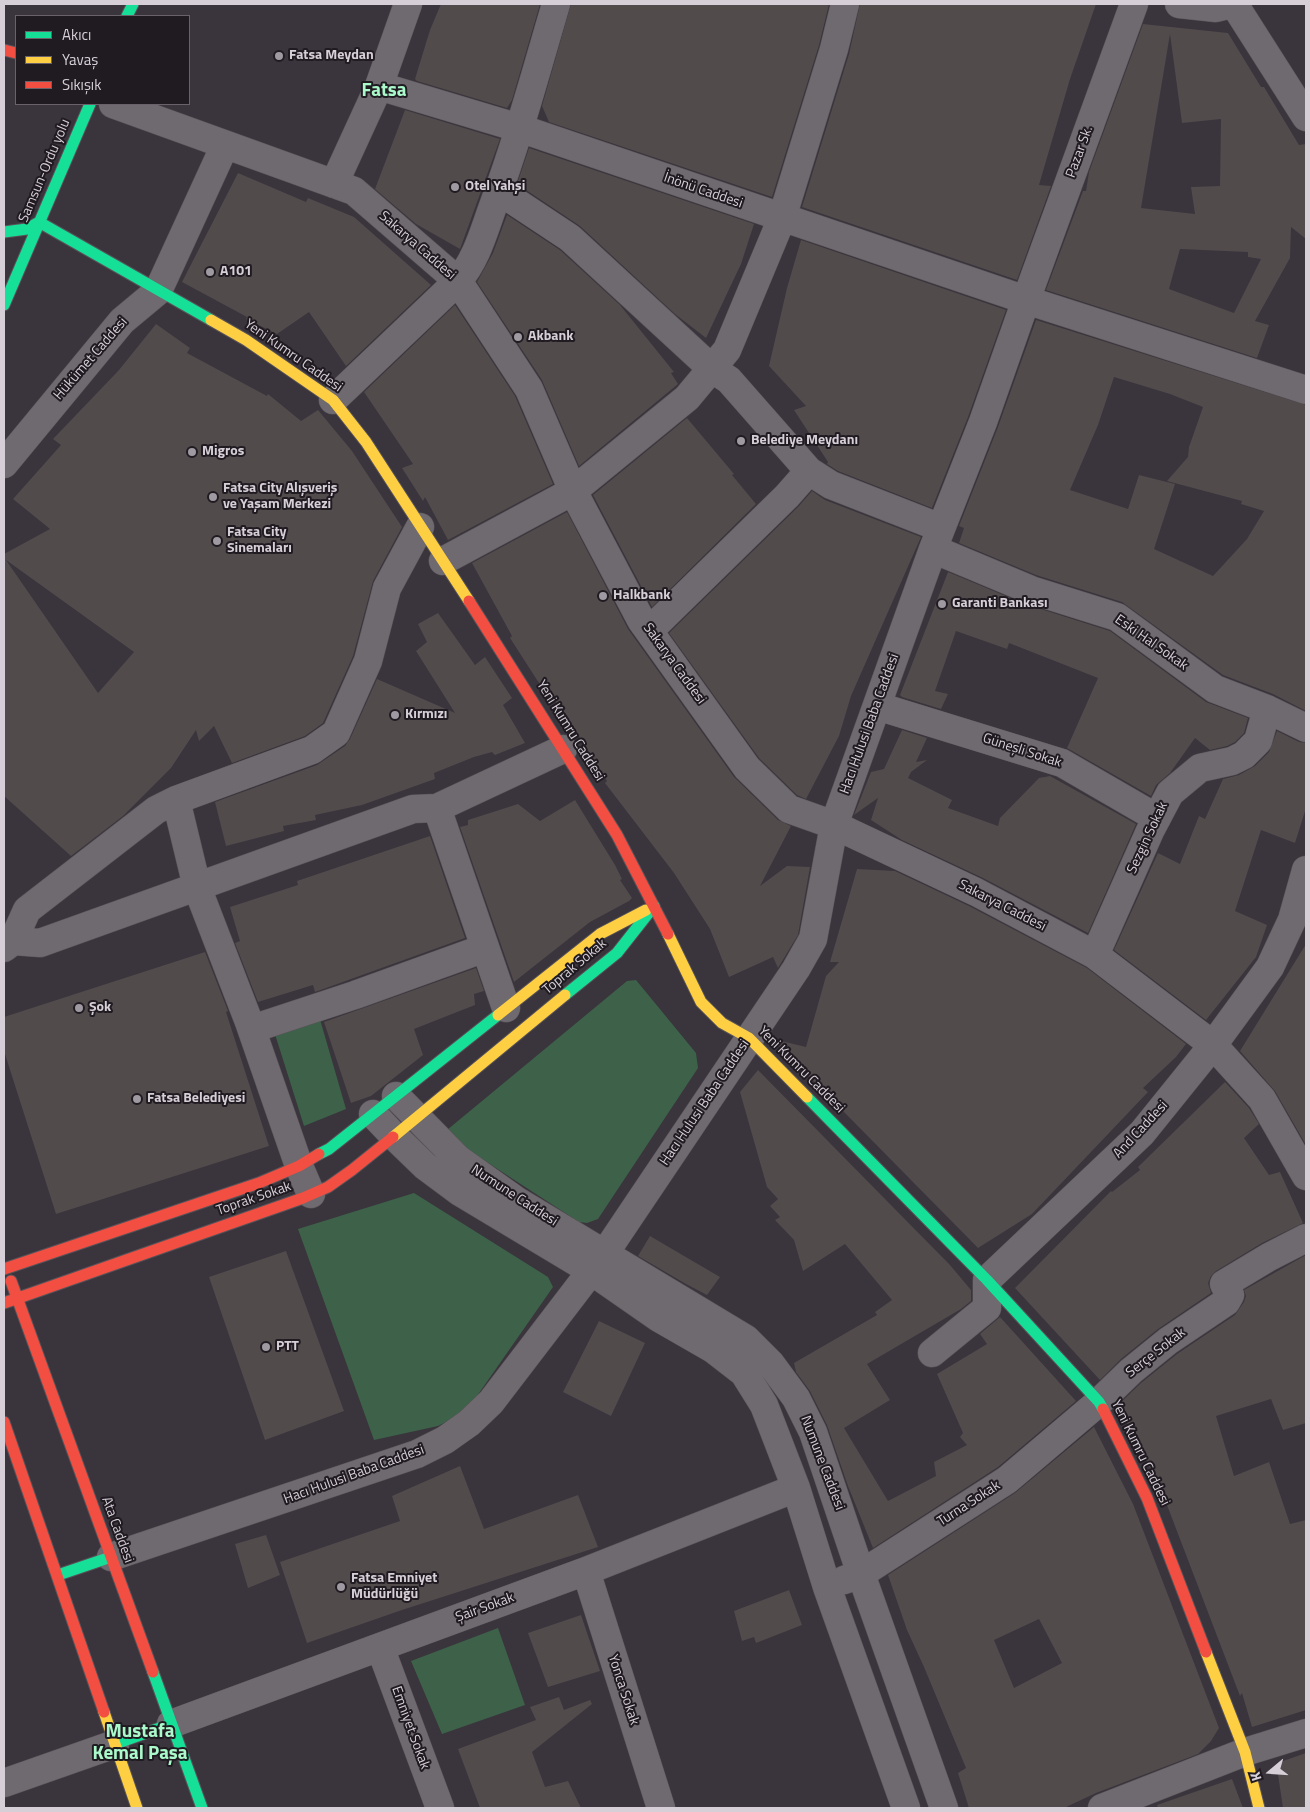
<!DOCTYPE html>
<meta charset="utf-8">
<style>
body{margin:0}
#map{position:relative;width:1310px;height:1812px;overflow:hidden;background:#3a343c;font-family:"Titillium Web",sans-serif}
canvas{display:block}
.frame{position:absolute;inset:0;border:5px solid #d6cfd8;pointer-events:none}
.legend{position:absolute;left:15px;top:15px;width:175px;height:90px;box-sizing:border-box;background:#201a21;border:1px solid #69626a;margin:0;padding:6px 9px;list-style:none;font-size:15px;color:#d6cfd8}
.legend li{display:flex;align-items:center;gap:10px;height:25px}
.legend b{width:25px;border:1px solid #69626a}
.north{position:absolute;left:1245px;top:1747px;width:50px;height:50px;-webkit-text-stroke:4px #201a21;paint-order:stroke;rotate:252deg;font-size:14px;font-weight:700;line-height:20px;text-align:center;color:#d6cfd8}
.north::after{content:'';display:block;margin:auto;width:18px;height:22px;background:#d6cfd8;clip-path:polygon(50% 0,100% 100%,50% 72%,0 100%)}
</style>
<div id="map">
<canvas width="1310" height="1812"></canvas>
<div class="frame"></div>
<ul class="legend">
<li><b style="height:6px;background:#16e098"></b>Akıcı</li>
<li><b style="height:6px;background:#ffcf43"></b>Yavaş</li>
<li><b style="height:6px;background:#f24e42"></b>Sıkışık</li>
</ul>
<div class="north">K</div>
</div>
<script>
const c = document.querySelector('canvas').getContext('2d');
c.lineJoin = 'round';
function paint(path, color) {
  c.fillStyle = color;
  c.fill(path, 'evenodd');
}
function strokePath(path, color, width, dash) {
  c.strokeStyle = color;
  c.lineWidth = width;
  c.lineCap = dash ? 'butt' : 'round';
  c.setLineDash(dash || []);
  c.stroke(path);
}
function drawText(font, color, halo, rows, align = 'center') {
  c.font = font + ' "Titillium Web",sans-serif';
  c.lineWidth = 4;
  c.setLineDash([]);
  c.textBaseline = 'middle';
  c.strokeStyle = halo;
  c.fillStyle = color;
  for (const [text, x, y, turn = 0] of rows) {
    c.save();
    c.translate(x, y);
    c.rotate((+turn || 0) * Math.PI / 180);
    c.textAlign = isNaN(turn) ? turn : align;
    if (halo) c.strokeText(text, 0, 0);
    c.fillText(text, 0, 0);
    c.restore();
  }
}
paint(new Path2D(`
 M 636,980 L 696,1053 L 698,1068 L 598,1219 L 587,1223 L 579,1222 L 459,1144 L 447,1130 L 627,981 Z
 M 319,1016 L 346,1109 L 304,1126 L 274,1031 Z
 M 414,1193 L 548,1277 L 553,1287 L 477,1396 L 462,1414 L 438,1426 L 374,1440 L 298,1229 Z
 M 498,1628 L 525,1705 L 442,1734 L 411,1661 Z`), '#3d6249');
paint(new Path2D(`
 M 441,4 L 540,4 L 512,100 L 507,108 L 417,81 L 415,79 L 430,30 Z
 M 571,4 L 829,4 L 819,45 L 772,197 L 549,122 L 542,106 Z
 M 860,4 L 1096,4 L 1070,79 L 1039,185 L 1051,186 L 1017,280 L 802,207 L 849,54 Z
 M 1143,24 L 1228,33 L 1261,87 L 1264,87 L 1299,145 L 1306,144 L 1306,239 L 1291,227 L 1290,258 L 1255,321 L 1269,325 L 1257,358 L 1046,290 L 1083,191 L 1086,191 L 1089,172 ZM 1170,34 L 1182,123 L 1221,119 L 1220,186 L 1191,187 L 1195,214 L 1141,208 ZM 1180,249 L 1248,252 L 1248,257 L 1261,259 L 1234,313 L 1169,289 Z
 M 405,110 L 500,139 L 460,249 L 416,224 L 375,189 Z
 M 529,148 L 754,224 L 741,264 L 706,338 L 675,314 L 580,226 L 517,184 Z
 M 238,173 L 306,202 L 308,198 L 354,217 L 431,285 L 346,366 L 309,312 L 277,334 L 246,319 L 247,317 L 182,282 Z
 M 507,215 L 560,250 L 620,305 L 674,372 L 671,373 L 678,384 L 579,466 L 542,380 L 477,282 L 493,253 Z
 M 801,240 L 1006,310 L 968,417 L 932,508 L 838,471 L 827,464 L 828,462 L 794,410 L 806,406 L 769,366 L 787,288 Z
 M 455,305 L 515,396 L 553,484 L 448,540 L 425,497 L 423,501 L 402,468 L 413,464 L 364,392 Z
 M 1036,320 L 1306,405 L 1306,711 L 1273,694 L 1223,675 L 1122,602 L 1036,575 L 959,543 L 964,528 L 959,526 L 998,427 ZM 1114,377 L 1170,394 L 1203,407 L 1189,447 L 1188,457 L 1167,481 L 1242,501 L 1241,504 L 1264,511 L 1247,539 L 1213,576 L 1154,549 L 1175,484 L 1139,475 L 1128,509 L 1070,490 L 1098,425 Z
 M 156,324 L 190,348 L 187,353 L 267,396 L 268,394 L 301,421 L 318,410 L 352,451 L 402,527 L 373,581 L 353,656 L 323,723 L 305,736 L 232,763 L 214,726 L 199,741 L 196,730 L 171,768 L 123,816 L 71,856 L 4,796 L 4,554 L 50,529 L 13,499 L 61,445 L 53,439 L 119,370 ZM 6,560 L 134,652 L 98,693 Z
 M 687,418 L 734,474 L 732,475 L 756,504 L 652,607 L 593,495 Z
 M 812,491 L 825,500 L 921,537 L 851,696 L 839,736 L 806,799 L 797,795 L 759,758 L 669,633 L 798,507 Z
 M 567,512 L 628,629 L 734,777 L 778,820 L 791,826 L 760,886 L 787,866 L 810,867 L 798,935 L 778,968 L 773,957 L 729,977 L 710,929 L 674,873 L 605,783 L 607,781 L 564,712 L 537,680 L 510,638 L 512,636 L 472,563 Z
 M 948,572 L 1025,604 L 1110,631 L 1206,702 L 1248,718 L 1244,733 L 1235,742 L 1227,746 L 1210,750 L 1195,738 L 1170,773 L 1156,785 L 1151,796 L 1067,748 L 1098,678 L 1009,643 L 1007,649 L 956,631 L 935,691 L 948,694 L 941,709 L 902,697 L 900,695 Z
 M 438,613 L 475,665 L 485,657 L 512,698 L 503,705 L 525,743 L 495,755 L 492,752 L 474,757 L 434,773 L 435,779 L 362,805 L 315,815 L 316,820 L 283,826 L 284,831 L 226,846 L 215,802 L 317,765 L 345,746 L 350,739 L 377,679 L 455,713 L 416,651 L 427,642 L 418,624 Z
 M 902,730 L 927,738 L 916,762 L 927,760 L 911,772 L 908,778 L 952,800 L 948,808 L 998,826 L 1000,818 L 1039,778 L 1050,776 L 1136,824 L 1088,933 L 983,878 L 902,840 L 871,820 L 878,798 L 854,815 L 871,772 L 884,769 Z
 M 1277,731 L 1299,742 L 1306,743 L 1306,808 L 1295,843 L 1261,830 L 1235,911 L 1267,925 L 1256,957 L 1206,1020 L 1114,950 L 1158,853 L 1180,864 L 1199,816 L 1205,819 L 1223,779 L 1239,775 L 1255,766 L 1269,752 Z
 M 575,800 L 615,865 L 622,879 L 620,880 L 632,898 L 629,901 L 590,922 L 514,982 L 460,827 L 468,825 L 468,820 L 518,804 L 540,821 Z
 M 430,836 L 465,938 L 315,992 L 313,985 L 258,1002 L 235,943 L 240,941 L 230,907 L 298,885 L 297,881 Z
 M 857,869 L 895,871 L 969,906 L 1087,968 L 1186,1044 L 1176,1057 L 1143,1088 L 1148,1092 L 1032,1214 L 978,1248 L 776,1043 L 777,1040 L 806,1047 L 826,976 L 839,962 L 830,962 Z
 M 1306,944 L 1306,1145 L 1275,1091 L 1240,1051 Z
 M 205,952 L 228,1011 L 226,1012 L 269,1146 L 56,1214 L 4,1051 L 4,1017 Z
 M 476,968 L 484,991 L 474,994 L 475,1005 L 414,1029 L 423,1055 L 371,1096 L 351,1103 L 324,1022 Z
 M 758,1070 L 950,1265 L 971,1290 L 971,1301 L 961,1309 L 867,1364 L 890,1400 L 844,1428 L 888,1501 L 936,1476 L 934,1462 L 967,1445 L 960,1437 L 963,1433 L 937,1374 L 987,1344 L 980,1334 L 1000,1317 L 1076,1401 L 998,1467 L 873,1548 L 848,1486 L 827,1425 L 810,1391 L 796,1372 L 794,1363 L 877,1315 L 875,1312 L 892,1300 L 845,1244 L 803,1271 L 794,1240 L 775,1220 L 780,1217 L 770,1206 L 778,1199 L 767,1187 L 740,1092 Z
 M 1225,1082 L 1249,1108 L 1259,1124 L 1244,1138 L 1269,1175 L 1280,1172 L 1303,1223 L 1262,1243 L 1216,1271 L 1211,1276 L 1208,1283 L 1211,1293 L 1158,1329 L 1121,1359 L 1100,1380 L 1015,1288 L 1111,1191 L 1112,1192 L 1140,1170 L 1138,1167 Z
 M 650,1236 L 720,1277 L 707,1295 L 686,1284 L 638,1256 Z
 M 286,1251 L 344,1411 L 265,1440 L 209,1277 Z
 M 1306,1255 L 1306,1423 L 1283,1430 L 1271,1399 L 1216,1416 L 1234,1476 L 1269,1462 L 1290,1524 L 1306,1520 L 1306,1710 L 1252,1727 L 1242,1693 L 1240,1696 L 1162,1492 L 1118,1405 L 1141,1383 L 1177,1354 L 1235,1315 L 1244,1302 L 1246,1296 L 1244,1290 Z
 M 599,1321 L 645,1343 L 611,1416 L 563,1392 Z
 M 1094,1427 L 1133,1504 L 1219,1728 L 1211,1741 L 1198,1754 L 1096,1793 L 1064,1808 L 969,1808 L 958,1773 L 966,1768 L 924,1667 L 907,1630 L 888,1575 L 1015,1493 ZM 1039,1619 L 1062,1663 L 1014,1688 L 994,1640 Z
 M 460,1466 L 484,1529 L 578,1495 L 598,1547 L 402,1610 L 307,1643 L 280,1562 L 400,1521 L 392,1496 Z
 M 266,1535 L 280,1575 L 248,1588 L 235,1544 Z
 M 789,1590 L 802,1625 L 756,1643 L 754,1637 L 742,1641 L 734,1611 Z
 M 581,1615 L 600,1671 L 548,1687 L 528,1633 Z
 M 559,1697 L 564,1710 L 590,1700 L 592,1704 L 532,1752 L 545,1787 L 568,1781 L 581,1808 L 480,1808 L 458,1749 L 536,1720 L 530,1707 Z
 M 1306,1753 L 1306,1808 L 1283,1808 L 1277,1768 L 1283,1761 Z
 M 1232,1779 L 1243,1808 L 1158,1808 L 1157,1805 Z`), '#514b4c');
const street = new Path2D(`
 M 1179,4 L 1216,8 L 1232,4
 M 1234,4 L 1306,117
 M 379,86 L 519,128 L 1026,300 L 1306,390
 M 113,104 L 354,191 L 458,281 L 529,389 L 573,491 L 641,620 L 747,768 L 789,809 L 834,825 L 976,892 L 1095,955 L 1213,1045 L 1262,1099 L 1306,1176
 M 334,184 L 379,86 L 408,4
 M 499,191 L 570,238 L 711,368 L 729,380 L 809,471 L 787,496 L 649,631
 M 333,400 L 458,281 C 476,260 483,234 492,209 C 517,142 536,72 556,4
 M 4,464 L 122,321 L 158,291 L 225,145
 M 809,471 L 831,485 L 941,528
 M 933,549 L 1031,590 L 1117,617 L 1215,689 L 1267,709 L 1306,728
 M 443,561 L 573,491 L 687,398 L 727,350 L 782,218 L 834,49 L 845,4
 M 877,706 L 1062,763 L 1157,818
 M 176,800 L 197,887 L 249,1022 L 299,1166 L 311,1194
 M 437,808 L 506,1008
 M 13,941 L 40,943 L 413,809 L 437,808 L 563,749
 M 4,948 L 13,941 L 27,910 L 156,810 L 176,800 L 312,750 L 336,733 L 368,661 L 387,588 L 420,527
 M 1095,955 L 1150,831 L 1170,793 L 1200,768 L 1232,761 L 1244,755 L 1258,741 L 1267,709
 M 252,1029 L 355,995 L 485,948
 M 396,1096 L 458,1159 L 517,1201 L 746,1339 L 771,1364 L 796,1398 L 813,1432 L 861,1574 L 944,1808
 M 373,1114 L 394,1136 L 425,1166 L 460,1192 L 590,1270 L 659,1318 L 713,1349 L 744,1373 L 764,1405 L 796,1488 L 827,1587 L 906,1808
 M 932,1353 L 987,1308 L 987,1280 L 1142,1133 L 1213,1045 L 1270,967 L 1292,920 L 1306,870
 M 111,1557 L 417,1454 L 445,1440 L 469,1423 L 491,1402 L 605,1253 L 796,969 L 813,939 L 834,825 L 933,549 L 983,422 L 1026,300 L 1134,4
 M 586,1571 L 661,1808
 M 844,1580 L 861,1574 L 1007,1480 L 1099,1402 L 1131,1371 L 1168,1341 L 1226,1302 L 1230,1295 L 1224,1284 L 1269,1257 L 1306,1238
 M 380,1647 L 440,1808
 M 171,1724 L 586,1571 L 796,1488
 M 4,1783 L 115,1744
 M 1102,1808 L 1245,1752 L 1306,1733`);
const fast = new Path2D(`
 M 127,16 L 133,4
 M 39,222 L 211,320
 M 4,232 L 27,229 L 39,222
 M 4,305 L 90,104
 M 565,995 L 617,953 L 654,906
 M 807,1097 L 987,1280 L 1099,1402 L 1103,1409
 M 319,1154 L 329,1149 L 498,1015
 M 58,1575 L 111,1557
 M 153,1672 L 202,1808
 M 115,1744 L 171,1724`);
const slow = new Path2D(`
 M 211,320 L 246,340 L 333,400 L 366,442 L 469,601
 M 668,934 L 701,1002 L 722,1023 L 749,1038 L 807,1097
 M 498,1015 L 600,934 L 646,910
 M 393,1137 L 565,995
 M 1206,1652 L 1245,1752 L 1259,1808
 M 104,1712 L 137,1808`);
const jam = new Path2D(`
 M 4,50 L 16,53
 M 469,601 L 617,835 L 668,934
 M 4,1269 L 259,1183 L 299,1166 L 319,1154
 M 11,1281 L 153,1672
 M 4,1303 L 303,1198 L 328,1187 L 352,1170 L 393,1137
 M 1103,1409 L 1147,1498 L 1206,1652
 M 4,1422 L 104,1712`);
strokePath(street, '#585359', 29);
strokePath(fast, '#585359', 13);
strokePath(slow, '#585359', 13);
strokePath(jam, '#585359', 13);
strokePath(street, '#6e6a6f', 28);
strokePath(fast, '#16e098', 11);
strokePath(slow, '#ffcf43', 11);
strokePath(jam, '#f24e42', 11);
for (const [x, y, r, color] of [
 [279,56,5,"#9f99a1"],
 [455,187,5,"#9f99a1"],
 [210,272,5,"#9f99a1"],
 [518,337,5,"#9f99a1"],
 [741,441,5,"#9f99a1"],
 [192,452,5,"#9f99a1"],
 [213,497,5,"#9f99a1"],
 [217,541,5,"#9f99a1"],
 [603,596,5,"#9f99a1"],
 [942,604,5,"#9f99a1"],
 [395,715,5,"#9f99a1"],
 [79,1008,5,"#9f99a1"],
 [137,1099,5,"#9f99a1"],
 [266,1347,5,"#9f99a1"],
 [341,1587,5,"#9f99a1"]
]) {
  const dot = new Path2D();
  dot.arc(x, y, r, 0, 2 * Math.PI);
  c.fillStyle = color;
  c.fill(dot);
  strokePath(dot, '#201a21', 2);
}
drawText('bold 14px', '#d6cfd8', '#201a21', [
 ["Fatsa Meydan",289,56],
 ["Otel Yahşi",465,187],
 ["A101",220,272],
 ["Akbank",528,337],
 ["Belediye Meydanı",751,441],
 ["Migros",202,452],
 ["Fatsa City Alışveriş",223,489],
 ["ve Yaşam Merkezi",223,505],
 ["Fatsa City",227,533],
 ["Sinemaları",227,549],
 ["Halkbank",613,596],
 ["Garanti Bankası",952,604],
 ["Kırmızı",405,715],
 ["Şok",89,1008],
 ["Fatsa Belediyesi",147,1099],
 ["PTT",276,1347],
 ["Fatsa Emniyet",351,1579],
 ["Müdürlüğü",351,1595]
], 'left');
drawText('14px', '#d6cfd8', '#201a21', [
 ["Pazar Sk.",1080,152,-70],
 ["Samsun-Ordu yolu",45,171,-67],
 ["İnönü Caddesi",703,191,19],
 ["Sakarya Caddesi",417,246,41],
 ["Yeni Kumru Caddesi",293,356,35],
 ["Hükümet Caddesi",91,359,-49],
 ["Eski Hal Sokak",1151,643,35],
 ["Sakarya Caddesi",674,664,54],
 ["Hacı Hulusi Baba Caddesi",870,724,-70],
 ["Yeni Kumru Caddesi",570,731,58],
 ["Güneşli Sokak",1022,751,18],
 ["Sezgin Sokak",1148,838,-65],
 ["Sakarya Caddesi",1002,906,27],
 ["Toprak Sokak",575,967,-40],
 ["Yeni Kumru Caddesi",801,1070,45],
 ["Hacı Hulusi Baba Caddesi",705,1103,-56],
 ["And Caddesi",1141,1130,-47],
 ["Numune Caddesi",514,1196,33],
 ["Toprak Sokak",254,1199,-19],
 ["Serçe Sokak",1156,1353,-38],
 ["Yeni Kumru Caddesi",1140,1453,64],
 ["Numune Caddesi",822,1463,69],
 ["Hacı Hulusi Baba Caddesi",354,1475,-20],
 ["Turna Sokak",969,1504,-33],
 ["Ata Caddesi",117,1530,70],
 ["Şair Sokak",485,1608,-20],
 ["Yonca Sokak",623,1690,72],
 ["Emniyet Sokak",410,1728,70]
]);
drawText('bold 19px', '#aaf9cb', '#201a21', [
 ["Fatsa",384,91],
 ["Mustafa",140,1732],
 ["Kemal Paşa",140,1754]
]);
</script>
